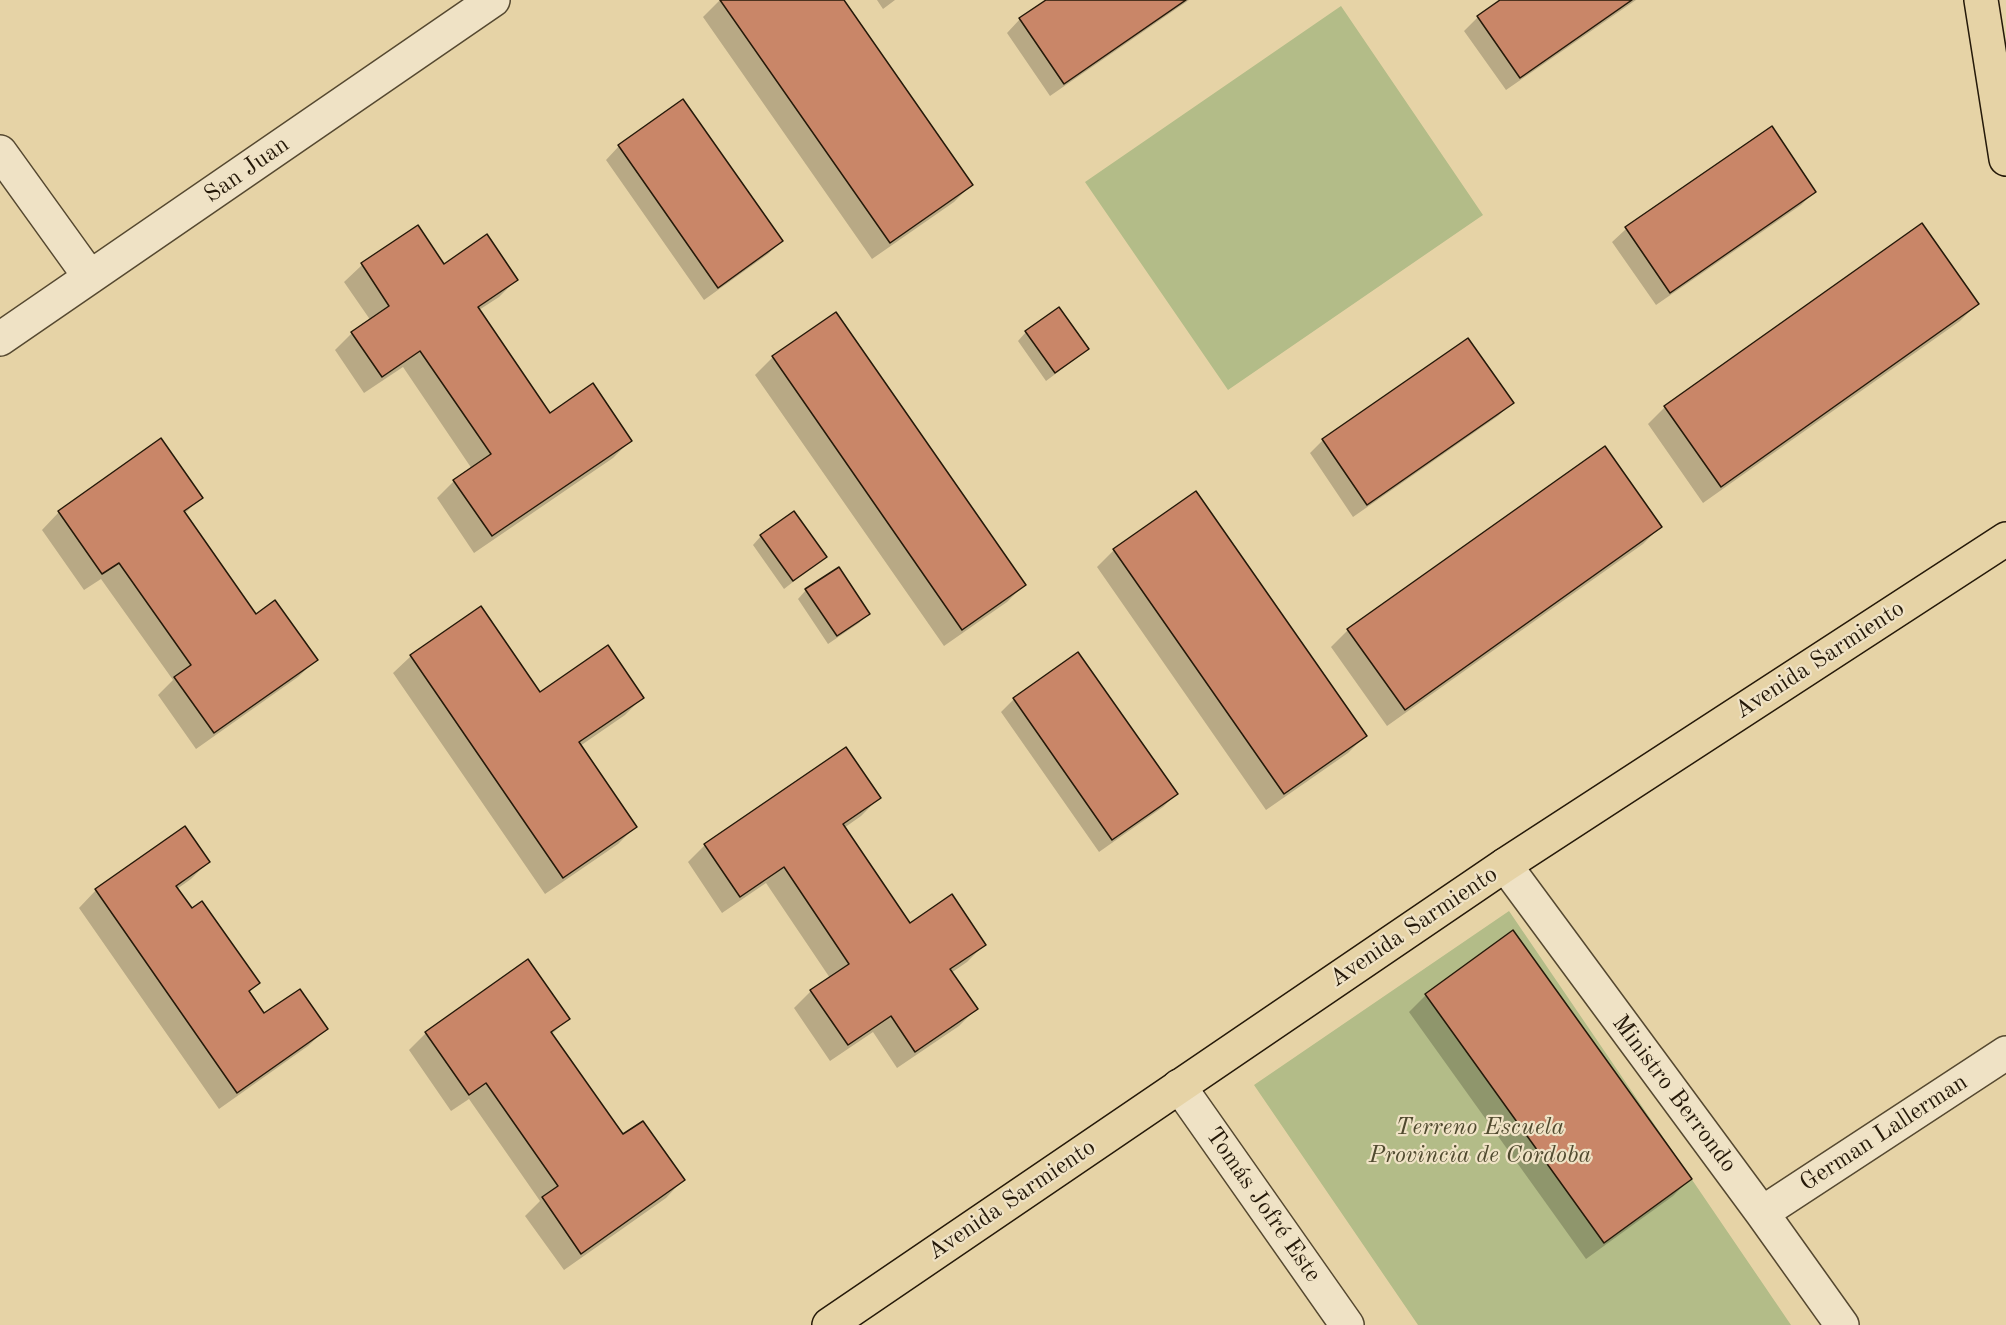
<!DOCTYPE html>
<meta charset="utf-8">
<style>
body{margin:0}
canvas{display:block;background:#e6d3a6}
</style>
<canvas width="2006" height="1325"></canvas>
<script>
const c = document.querySelector('canvas').getContext('2d');
c.lineJoin = 'round';
function paint(path, color) {
  c.fillStyle = color;
  c.fill(path, 'evenodd');
}
function strokePath(path, color, width, dash) {
  c.strokeStyle = color;
  c.lineWidth = width;
  c.lineCap = dash ? 'butt' : 'round';
  c.setLineDash(dash || []);
  c.stroke(path);
}
function drawText(font, color, halo, rows, align = 'center') {
  c.font = font + ' "Old Standard TT",serif';
  c.lineWidth = 4.5;
  c.setLineDash([]);
  c.textBaseline = 'middle';
  c.strokeStyle = halo;
  c.fillStyle = color;
  for (const [text, x, y, turn = 0] of rows) {
    c.save();
    c.translate(x, y);
    c.rotate((+turn || 0) * Math.PI / 180);
    c.textAlign = isNaN(turn) ? turn : align;
    if (halo) c.strokeText(text, 0, 0);
    c.fillText(text, 0, 0);
    c.restore();
  }
}
paint(new Path2D(`
 M 1341,6 L 1483,215 L 1228,390 L 1085,182 Z
 M 1509,911 L 1791,1325 L 1418,1325 L 1254,1085 Z`), '#b3bc88');
paint(new Path2D(`
 M 720,0 L 842,0 L 971,185 L 954,202 L 872,259 L 703,17 Z
 M 877,0 L 895,0 L 883,9 Z
 M 1048,0 L 1189,0 L 1050,96 L 1007,33 L 1020,19 Z
 M 1503,0 L 1636,0 L 1506,90 L 1464,31 L 1478,17 Z
 M 683,101 L 781,241 L 768,254 L 704,300 L 606,160 L 619,146 Z
 M 1771,128 L 1814,192 L 1801,205 L 1656,305 L 1612,242 L 1626,229 Z
 M 417,227 L 443,266 L 516,280 L 499,297 L 479,310 L 550,415 L 630,441 L 613,458 L 474,553 L 437,498 L 454,481 L 472,469 L 403,367 L 364,393 L 335,350 L 352,333 L 371,321 L 344,282 L 362,265 Z
 M 1977,304 L 1960,321 L 1703,503 L 1648,424 L 1665,407 Z
 M 835,314 L 1024,585 L 1007,602 L 944,646 L 755,375 L 773,357 Z
 M 1026,332 L 1087,349 L 1078,357 L 1046,381 L 1018,341 Z
 M 1468,340 L 1512,403 L 1498,416 L 1353,517 L 1310,453 L 1323,440 Z
 M 161,440 L 201,498 L 184,514 L 255,616 L 316,660 L 298,677 L 196,749 L 158,695 L 173,680 L 101,579 L 84,590 L 42,530 L 59,512 Z
 M 1660,527 L 1643,544 L 1387,726 L 1331,647 L 1348,630 Z
 M 761,536 L 825,557 L 784,589 L 753,545 Z
 M 1114,550 L 1365,736 L 1348,753 L 1266,810 L 1097,567 Z
 M 806,590 L 868,614 L 859,623 L 828,644 L 798,599 Z
 M 481,608 L 540,694 L 642,698 L 625,715 L 580,746 L 635,827 L 618,844 L 545,894 L 393,673 L 411,656 Z
 M 1077,654 L 1176,794 L 1163,807 L 1099,852 L 1001,712 L 1014,699 Z
 M 879,798 L 861,816 L 844,828 L 909,925 L 984,945 L 967,962 L 951,973 L 976,1009 L 959,1026 L 897,1068 L 873,1032 L 830,1061 L 794,1008 L 811,991 L 830,978 L 766,883 L 722,913 L 688,862 L 705,845 Z
 M 185,828 L 208,862 L 191,879 L 177,889 L 191,910 L 258,983 L 248,992 L 264,1015 L 326,1029 L 308,1046 L 219,1109 L 79,908 L 96,890 Z
 M 1426,995 L 1690,1179 L 1673,1196 L 1586,1259 L 1409,1012 Z
 M 568,1018 L 551,1035 L 623,1136 L 683,1180 L 666,1198 L 564,1270 L 525,1216 L 540,1201 L 469,1099 L 451,1111 L 409,1050 L 426,1033 Z`), '#0003');
const building = new Path2D(`
 M 720,0 L 844,0 L 973,185 L 890,243 Z
 M 1046,0 L 1186,0 L 1064,84 L 1019,18 Z
 M 1500,0 L 1632,0 L 1520,78 L 1477,16 Z
 M 683,99 L 783,241 L 718,288 L 618,145 Z
 M 1772,126 L 1816,192 L 1670,293 L 1625,227 Z
 M 1922,223 L 1979,304 L 1721,487 L 1664,406 Z
 M 418,225 L 444,264 L 487,234 L 518,280 L 478,307 L 550,413 L 593,383 L 632,441 L 492,536 L 453,480 L 491,454 L 420,351 L 382,377 L 351,332 L 389,306 L 361,263 Z
 M 1059,307 L 1089,349 L 1055,373 L 1025,331 Z
 M 836,312 L 1026,585 L 962,630 L 772,356 Z
 M 1468,338 L 1514,403 L 1367,505 L 1322,439 Z
 M 161,438 L 203,498 L 184,511 L 256,614 L 275,600 L 318,660 L 214,733 L 174,677 L 191,665 L 119,563 L 102,574 L 58,511 Z
 M 1605,446 L 1662,527 L 1405,710 L 1347,629 Z
 M 1196,491 L 1367,736 L 1284,794 L 1113,549 Z
 M 794,511 L 827,557 L 793,581 L 760,535 Z
 M 839,567 L 870,614 L 837,636 L 805,589 Z
 M 481,606 L 540,692 L 608,645 L 644,698 L 579,742 L 637,827 L 563,878 L 410,655 Z
 M 1078,652 L 1178,794 L 1112,840 L 1013,698 Z
 M 846,747 L 881,798 L 843,824 L 910,923 L 952,894 L 986,945 L 950,969 L 978,1009 L 915,1052 L 891,1016 L 848,1045 L 810,990 L 849,964 L 784,867 L 740,897 L 704,844 Z
 M 185,826 L 210,862 L 176,886 L 192,908 L 202,901 L 260,983 L 249,991 L 264,1013 L 300,989 L 328,1029 L 237,1093 L 95,889 Z
 M 1513,930 L 1692,1179 L 1604,1243 L 1425,994 Z
 M 528,959 L 570,1019 L 551,1032 L 623,1134 L 643,1121 L 685,1180 L 581,1254 L 542,1197 L 558,1186 L 486,1083 L 469,1095 L 425,1032 Z`);
paint(building, '#c98668');
strokePath(building, '#251909', 1.5);
const minor = new Path2D(`
 M 0,152 L 90,277
 M 0,339 L 493,0
 M 1505,865 L 1762,1213 L 1842,1325
 M 1179,1086 L 1347,1325
 M 1762,1213 L 2006,1053`);
const major = new Path2D(`
 M 1981,0 L 2006,159
 M 829,1325 L 1505,865 L 2006,539`);
strokePath(minor, '#554830', 36);
strokePath(major, '#251909', 36);
strokePath(minor, '#efe2c5', 33);
strokePath(major, '#e6d3a6', 33);
drawText('24px', '#251909', '#efe2c5', [
 ["San Juan",247,170,-35],
 ["Avenida Sarmiento",1820,660,-33],
 ["Avenida Sarmiento",1414,927,-34],
 ["Ministro Berrondo",1674,1094,53],
 ["German Lallerman",1884,1133,-33],
 ["Avenida Sarmiento",1012,1200,-34],
 ["Tomás Jofré Este",1263,1205,55]
]);
drawText('italic 24px', '#504a2f', '#efe2c5', [
 ["Terreno Escuela",1480,1128],
 ["Provincia de Cordoba",1480,1156]
]);
</script>
